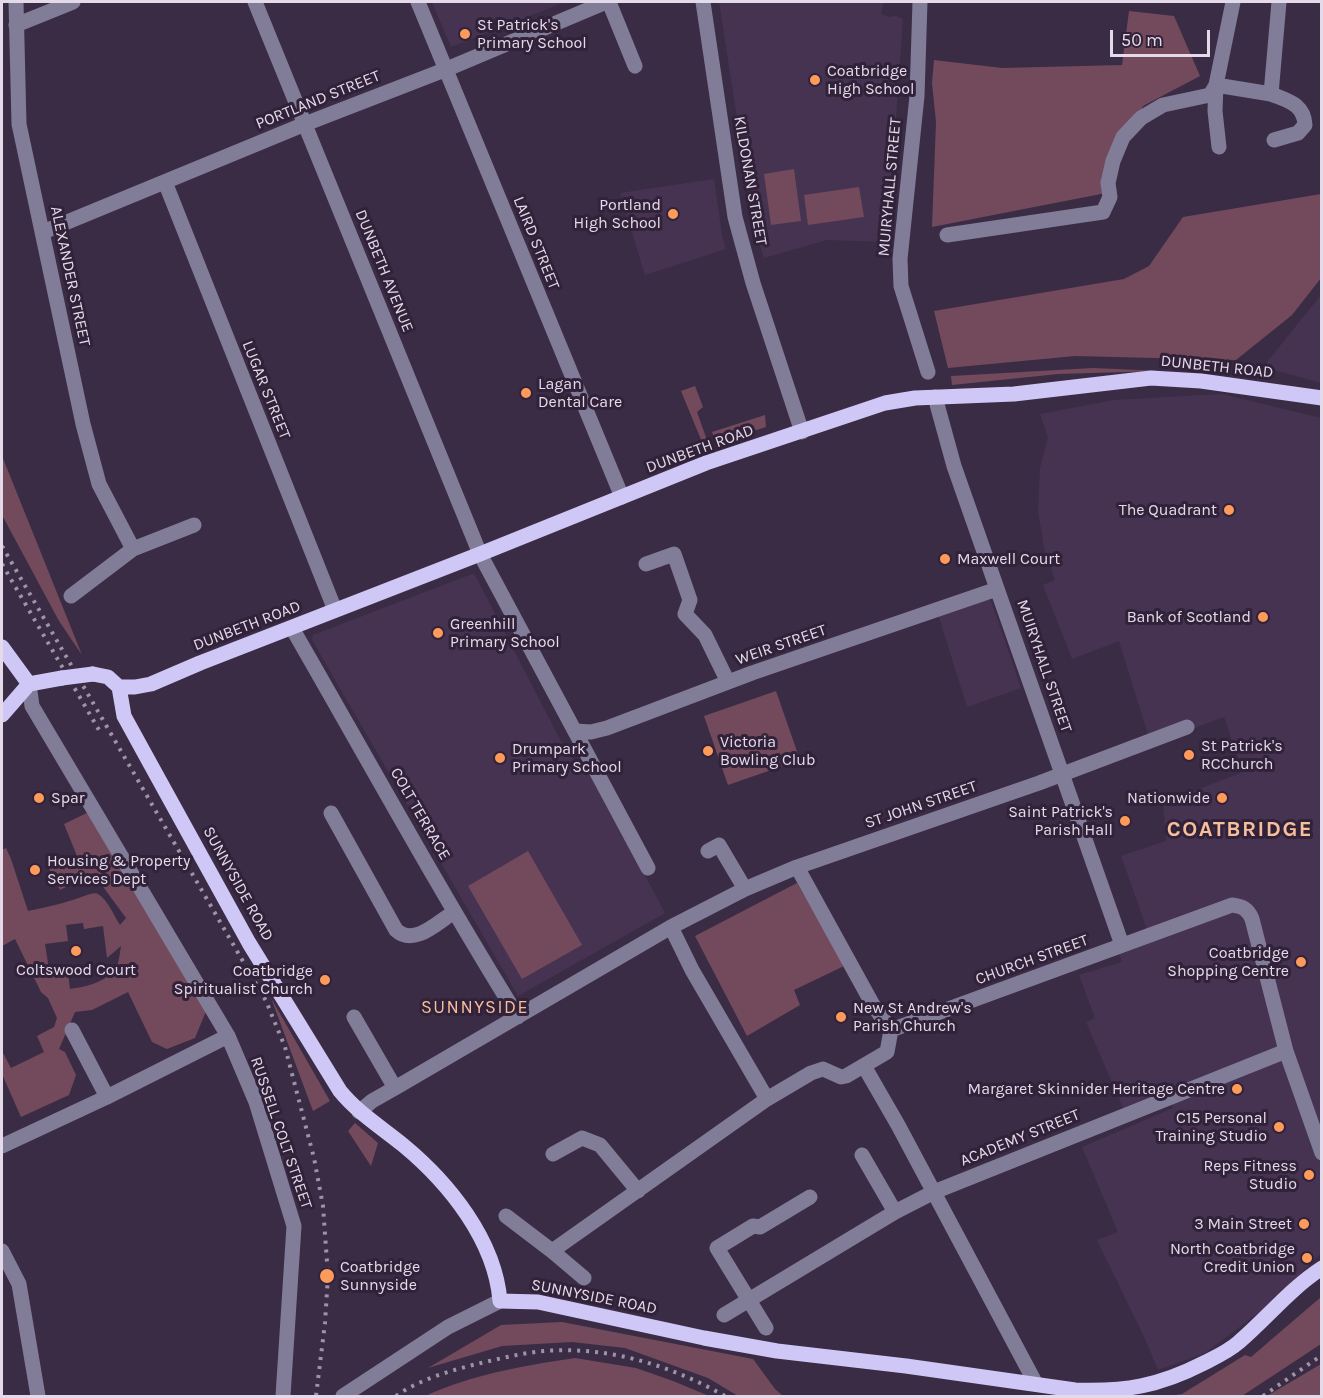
<!DOCTYPE html>
<style>
body{margin:0}
#map{position:relative;width:1323px;height:1398px;overflow:hidden;background:#3b2c45;font-family:Karla,sans-serif}
canvas{display:block}
.frame{position:absolute;inset:0;border:3px solid #e4daea;pointer-events:none}
.scale{position:absolute;left:1110px;top:30px;width:100px;height:27px;box-sizing:border-box;border:3px solid #e4daea;border-top:0;padding-left:8px;font-size:18px;line-height:21px;white-space:nowrap;color:#e4daea;-webkit-text-stroke:4px #31223a;paint-order:stroke}
</style>
<div id="map">
<canvas width="1323" height="1398"></canvas>
<div class="frame"></div>
<div class="scale">50 m</div>
</div>
<script>
const c = document.querySelector('canvas').getContext('2d');
c.lineJoin = 'round';
function paint(path, color) {
  c.fillStyle = color;
  c.fill(path, 'evenodd');
}
function strokePath(path, color, width, dash) {
  c.strokeStyle = color;
  c.lineWidth = width;
  c.lineCap = dash ? 'butt' : 'round';
  c.setLineDash(dash || []);
  c.stroke(path);
}
function drawText(font, color, halo, rows, align = 'center') {
  c.font = font + ' Karla,sans-serif';
  c.lineWidth = 6;
  c.setLineDash([]);
  c.textBaseline = 'middle';
  c.strokeStyle = halo;
  c.fillStyle = color;
  for (const [text, x, y, turn = 0] of rows) {
    c.save();
    c.translate(x, y);
    c.rotate((+turn || 0) * Math.PI / 180);
    c.textAlign = isNaN(turn) ? turn : align;
    if (halo) c.strokeText(text, 0, 0);
    c.fillText(text, 0, 0);
    c.restore();
  }
}
paint(new Path2D(`
 M 432,2 L 565,2 L 451,47 Z
 M 719,2 L 884,2 L 881,13 L 888,17 L 896,16 L 903,19 L 887,242 L 827,240 L 764,258 L 754,227 Z
 M 714,179 L 722,235 L 726,249 L 645,275 L 620,193 Z
 M 1321,295 L 1321,383 L 1263,367 Z
 M 1222,394 L 1321,418 L 1321,1253 L 1273,1302 L 1205,1353 L 1158,1370 L 1145,1339 L 1097,1240 L 1118,1232 L 1082,1147 L 1173,1108 L 1166,1091 L 1123,1108 L 1086,1022 L 1095,1018 L 1079,975 L 1122,962 L 1117,947 L 1149,935 L 1121,856 L 1166,841 L 1163,803 L 1243,772 L 1224,717 L 1151,744 L 1119,641 L 1072,659 L 1043,585 L 1055,580 L 1044,547 L 1038,511 L 1040,468 L 1048,437 L 1040,414 L 1114,400 Z
 M 472,574 L 475,575 L 568,755 L 589,770 L 665,913 L 518,996 L 312,640 L 313,635 Z
 M 990,598 L 1021,688 L 967,707 L 938,614 Z`), '#463352');
paint(new Path2D(`
 M 1129,11 L 1174,16 L 1200,76 L 1143,106 L 1106,193 L 932,227 L 936,122 L 932,83 L 934,60 L 1002,68 L 1122,65 Z
 M 794,169 L 801,221 L 771,225 L 764,174 Z
 M 859,187 L 864,217 L 808,225 L 804,195 Z
 M 1321,194 L 1321,278 L 1292,315 L 1236,360 L 1075,356 L 948,368 L 934,311 L 1124,279 L 1149,266 L 1183,217 Z
 M 1093,368 L 1160,371 L 1058,374 L 952,385 L 951,376 Z
 M 695,386 L 703,407 L 697,412 L 707,440 L 702,442 L 681,391 Z
 M 765,415 L 766,427 L 716,443 L 712,432 Z
 M 2,456 L 82,655 L 59,621 L 2,515 Z
 M 776,691 L 800,760 L 728,785 L 704,716 Z
 M 93,810 L 209,1004 L 195,1038 L 167,1049 L 152,1042 L 128,992 L 92,1010 L 75,1012 L 59,1049 L 65,1052 L 76,1075 L 69,1095 L 21,1117 L 2,1074 L 2,1054 L 3,1053 L 11,1068 L 44,1052 L 37,1036 L 54,1027 L 57,1018 L 48,998 L 41,992 L 15,939 L 2,946 L 2,850 L 6,848 L 11,859 L 28,911 C 47,907 66,903 84,896 C 88,895 94,892 98,894 C 108,900 114,916 120,925 L 126,918 L 93,873 L 60,890 L 49,869 L 77,856 L 64,824 ZM 83,923 L 84,929 L 103,926 L 107,958 L 121,946 C 120,952 119,961 117,966 C 108,982 86,987 70,989 L 68,973 L 50,976 L 45,944 L 68,941 L 66,925 Z
 M 528,851 L 582,945 L 522,979 L 468,886 Z
 M 797,883 L 844,966 L 794,990 L 800,1005 L 747,1036 L 695,936 Z
 M 271,998 L 330,1101 L 313,1111 Z
 M 355,1123 L 378,1143 L 371,1166 L 348,1131 Z
 M 1321,1297 L 1321,1344 L 1242,1396 L 1168,1396 L 1182,1394 L 1245,1355 L 1251,1357 Z
 M 562,1322 L 753,1359 L 775,1389 L 783,1396 L 738,1396 L 708,1378 L 625,1348 L 572,1342 L 502,1346 L 428,1368 L 501,1325 Z
 M 575,1358 L 636,1368 L 673,1381 L 709,1396 L 425,1396 C 474,1374 522,1366 575,1358 Z
 M 1321,1364 L 1321,1396 L 1267,1396 Z`), '#734a5c');
strokePath(new Path2D(`
 M 16,2 L 19,124 L 83,424 L 99,484 L 133,549 L 194,525
 M 255,2 L 480,554 L 648,868
 M 418,2 L 622,497
 M 609,2 L 635,66
 M 703,2 L 735,217 L 753,283 L 802,432
 M 920,2 L 917,96 L 900,259 L 901,286 L 928,372
 M 16,25 L 73,2
 M 1274,140 L 1298,133 L 1305,125 C 1304,104 1288,101 1271,94 L 1279,2
 M 1219,147 L 1215,111 L 1216,85 L 1271,94
 M 165,182 L 335,610
 M 43,232 L 305,124 L 447,69 L 606,2
 M 947,235 L 1103,212 L 1110,197 L 1108,183 L 1113,161 L 1123,137 L 1141,118 L 1163,105 L 1210,95 L 1216,85 L 1233,2
 M 935,397 L 954,466 L 1121,942 L 1120,946
 M 646,564 L 674,554 L 690,600 L 685,614 L 705,635 L 728,682
 M 71,596 L 133,549
 M 292,628 C 367,758 439,890 518,1017
 M 29,684 L 32,706 L 228,1036 L 256,1102 L 294,1226 L 283,1396
 M 575,731 L 591,732 L 607,728 L 752,673 L 997,589
 M 331,813 L 396,930 C 414,947 438,922 454,912
 M 708,851 L 719,845 L 745,889
 M 797,867 L 873,1005 L 891,1030
 M 671,927 L 692,970 L 767,1099
 M 354,1017 L 395,1088
 M 72,1030 L 107,1097
 M 864,1066 L 898,1125 L 1036,1384
 M 359,1112 L 372,1101 L 395,1088 L 671,927 L 745,889 L 797,867 L 1039,783 L 1187,727
 M 2,1146 L 107,1097 L 228,1036
 M 553,1154 L 582,1138 L 600,1145 L 638,1191
 M 862,1155 L 895,1212
 M 506,1216 L 552,1251 L 767,1099 L 811,1073 L 823,1069 L 841,1077 L 846,1076 L 887,1052 L 891,1030 L 1232,905 C 1242,906 1248,909 1252,919 L 1286,1051 L 1322,1153
 M 2,1251 L 19,1284 L 38,1396
 M 552,1251 L 584,1278
 M 724,1315 L 895,1212 L 934,1192 L 1286,1051
 M 766,1328 L 717,1248 L 753,1226 L 760,1227 L 810,1197
 M 343,1396 L 448,1327 L 500,1301`), '#817d99', 15);
strokePath(new Path2D(`
 M 2,647 L 29,684
 M 93,674 L 108,677 L 119,687 L 124,716 L 152,767 L 249,943 L 340,1091 C 358,1113 381,1127 403,1145 C 449,1183 495,1240 500,1301 L 538,1302 L 704,1338 L 777,1351 L 906,1366 L 1075,1390 C 1125,1392 1159,1386 1204,1363 C 1216,1357 1229,1351 1239,1342 C 1267,1318 1291,1288 1322,1268
 M 29,684 L 62,678
 M 119,687 L 135,687 L 151,684 L 200,663 L 480,554 L 706,463 L 885,403 L 915,398 L 1014,394 L 1151,378 L 1201,381 L 1322,398
 M 2,715 L 29,684`), '#cfc8f6', 15);
strokePath(new Path2D(`
 M 2,546 L 266,1001 L 285,1047 L 314,1158 L 323,1206 L 328,1276 L 325,1323 L 316,1396
 M 2,564 L 99,730
 M 396,1396 C 420,1379 452,1370 481,1363 C 502,1358 523,1353 544,1351 C 608,1346 670,1365 725,1396
 M 1263,1396 L 1322,1355`), '#9f93a7', 4, [3, 6]);
strokePath(new Path2D(`
 M 62,678 L 93,674`), '#cfc8f6', 15);
for (const [x, y, r, color] of [
 [465,34,6,"#ff9b5a"],
 [815,80,6,"#ff9b5a"],
 [673,214,6,"#ff9b5a"],
 [526,393,6,"#ff9b5a"],
 [1229,510,6,"#ff9b5a"],
 [945,559,6,"#ff9b5a"],
 [1263,617,6,"#ff9b5a"],
 [438,633,6,"#ff9b5a"],
 [708,751,6,"#ff9b5a"],
 [1189,755,6,"#ff9b5a"],
 [500,758,6,"#ff9b5a"],
 [39,798,6,"#ff9b5a"],
 [1222,798,6,"#ff9b5a"],
 [1125,821,6,"#ff9b5a"],
 [35,870,6,"#ff9b5a"],
 [76,951,6,"#ff9b5a"],
 [1301,962,6,"#ff9b5a"],
 [325,980,6,"#ff9b5a"],
 [841,1017,6,"#ff9b5a"],
 [1237,1089,6,"#ff9b5a"],
 [1279,1127,6,"#ff9b5a"],
 [1309,1175,6,"#ff9b5a"],
 [1304,1224,6,"#ff9b5a"],
 [1307,1258,6,"#ff9b5a"],
 [327,1276,8,"#ff9b5a"]
]) {
  const dot = new Path2D();
  dot.arc(x, y, r, 0, 2 * Math.PI);
  c.fillStyle = color;
  c.fill(dot);
  strokePath(dot, '#31223a', 2);
}
drawText('16px', '#e4daea', '#31223a', [
 ["St Patrick's",477,25],
 ["Primary School",477,43],
 ["Coatbridge",827,71],
 ["High School",827,89],
 ["Portland",661,205,"right"],
 ["High School",661,223,"right"],
 ["Lagan",538,384],
 ["Dental Care",538,402],
 ["The Quadrant",1217,510,"right"],
 ["Maxwell Court",957,559],
 ["Bank of Scotland",1251,617,"right"],
 ["Greenhill",450,624],
 ["Primary School",450,642],
 ["Victoria",720,742],
 ["Bowling Club",720,760],
 ["St Patrick's",1201,746],
 ["RCChurch",1201,764],
 ["Drumpark",512,749],
 ["Primary School",512,767],
 ["Spar",51,798],
 ["Nationwide",1210,798,"right"],
 ["Saint Patrick's",1113,812,"right"],
 ["Parish Hall",1113,830,"right"],
 ["Housing & Property",47,861],
 ["Services Dept",47,879],
 ["Coatbridge",1289,953,"right"],
 ["Shopping Centre",1289,971,"right"],
 ["Coltswood Court",76,970,"center"],
 ["Coatbridge",313,971,"right"],
 ["Spiritualist Church",313,989,"right"],
 ["New St Andrew's",853,1008],
 ["Parish Church",853,1026],
 ["Margaret Skinnider Heritage Centre",1225,1089,"right"],
 ["C15 Personal",1267,1118,"right"],
 ["Training Studio",1267,1136,"right"],
 ["Reps Fitness",1297,1166,"right"],
 ["Studio",1297,1184,"right"],
 ["3 Main Street",1292,1224,"right"],
 ["North Coatbridge",1295,1249,"right"],
 ["Credit Union",1295,1267,"right"],
 ["Coatbridge",340,1267],
 ["Sunnyside",340,1285]
], 'left');
drawText('16px', '#e4daea', '#31223a', [
 ["PORTLAND STREET",318,100,-22],
 ["KILDONAN STREET",750,181,80],
 ["MUIRYHALL STREET",890,187,-85],
 ["LAIRD STREET",536,243,68],
 ["DUNBETH AVENUE",384,271,68],
 ["ALEXANDER STREET",70,276,78],
 ["DUNBETH ROAD",1217,367,6],
 ["LUGAR STREET",266,390,68],
 ["DUNBETH ROAD",700,449,-20],
 ["DUNBETH ROAD",247,626,-21],
 ["WEIR STREET",781,645,-19],
 ["MUIRYHALL STREET",1044,666,71],
 ["ST JOHN STREET",921,805,-19],
 ["COLT TERRACE",420,814,60],
 ["SUNNYSIDE ROAD",238,884,61],
 ["CHURCH STREET",1032,960,-20],
 ["RUSSELL COLT STREET",281,1133,71],
 ["ACADEMY STREET",1020,1138,-22],
 ["SUNNYSIDE ROAD",594,1297,11]
]);
c.letterSpacing = '1.5px';
drawText('18px', '#f7be9c', '#31223a', [
 ["SUNNYSIDE",475,1008]
]);
c.letterSpacing = '0px';
c.letterSpacing = '1.5px';
drawText('bold 22px', '#f7be9c', '#31223a', [
 ["COATBRIDGE",1240,830]
]);
c.letterSpacing = '0px';
</script>
